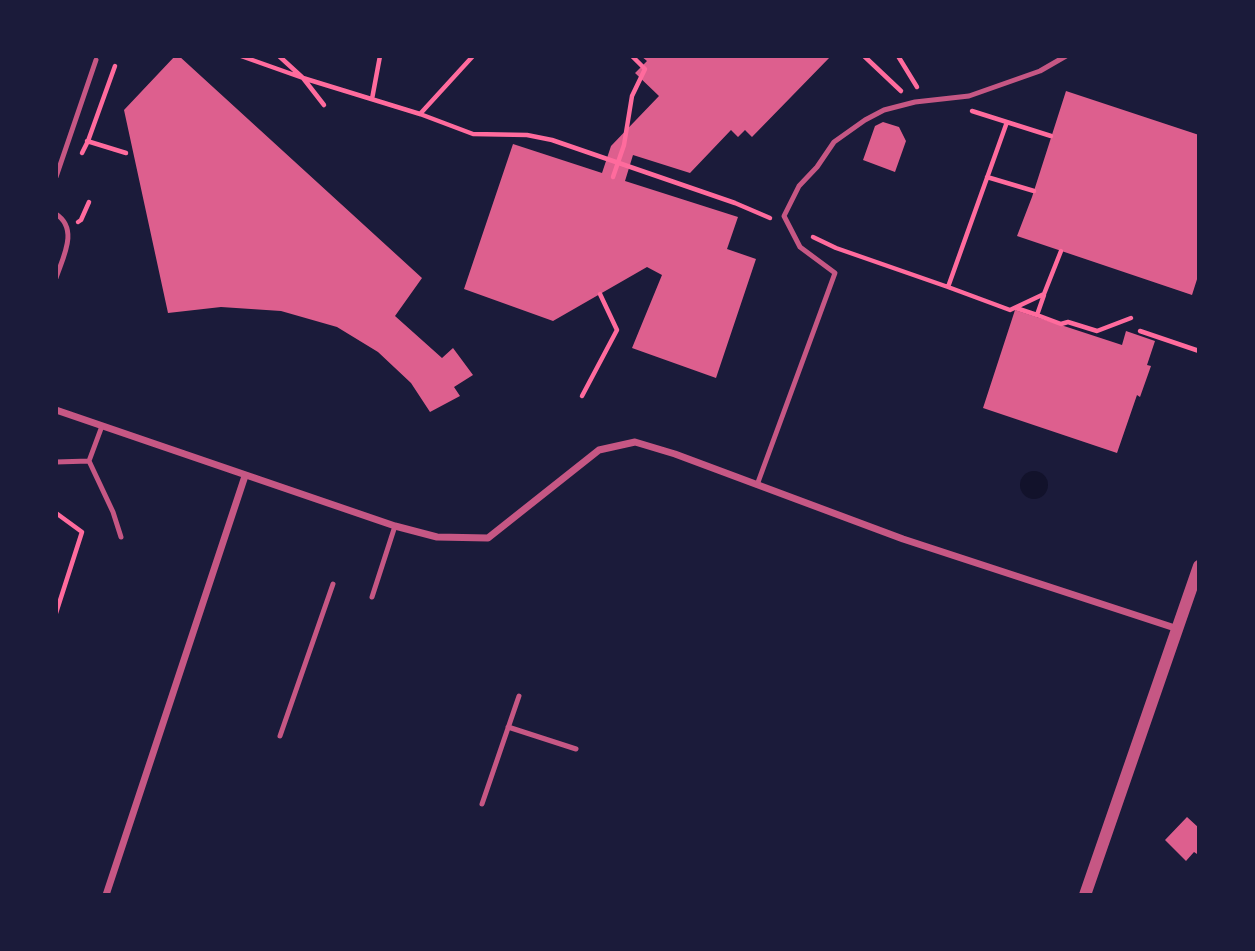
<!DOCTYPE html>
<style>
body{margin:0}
#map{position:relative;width:1255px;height:951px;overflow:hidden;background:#1b1b3a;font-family:"PT Sans Narrow",sans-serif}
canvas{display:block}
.frame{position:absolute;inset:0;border:58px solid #1b1b3a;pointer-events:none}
</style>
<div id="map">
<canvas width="1255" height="951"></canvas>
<div class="frame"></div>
</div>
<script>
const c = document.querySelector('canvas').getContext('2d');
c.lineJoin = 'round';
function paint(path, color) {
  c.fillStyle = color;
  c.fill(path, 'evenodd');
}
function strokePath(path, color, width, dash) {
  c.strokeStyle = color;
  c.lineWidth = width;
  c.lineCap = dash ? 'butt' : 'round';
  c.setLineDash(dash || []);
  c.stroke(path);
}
paint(new Path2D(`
 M1020 485a14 14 0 1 1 28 0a14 14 0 1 1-28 0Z`), '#12122b');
paint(new Path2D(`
 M 175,56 L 179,56 L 422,278 L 395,316 L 442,358 L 453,348 L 473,375 L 454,387 L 460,396 L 430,412 L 411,383 L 378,352 L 337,327 L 281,311 L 221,307 L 168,313 L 124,110 Z
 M 641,56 L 830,57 L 752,137 L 745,130 L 738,137 L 731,130 L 690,173 L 633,155 L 625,181 L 738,217 L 727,249 L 756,259 L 716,378 L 632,348 L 662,275 L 647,267 L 553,321 L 464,289 L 513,144 L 602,173 L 611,146 L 659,96 L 635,73 L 647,61 Z
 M 1066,91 L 1199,135 L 1199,273 L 1192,295 L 1017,236 L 1032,197 Z
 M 883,122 L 899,127 L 906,141 L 895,172 L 863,160 L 875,126 Z
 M 1015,310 L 1122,345 L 1126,331 L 1155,341 L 1147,365 L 1151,366 L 1140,397 L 1137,395 L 1117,453 L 983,408 Z
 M 1187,817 L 1199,828 L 1199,852 L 1197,854 L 1194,852 L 1186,861 L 1165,840 Z`), '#dd5f8e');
strokePath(new Path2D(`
 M 241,56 L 303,78 L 420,114 L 473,134 L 527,135 L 552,140 L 735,203 L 770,218
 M 279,56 L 303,78 L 324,105
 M 864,56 L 901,91
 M 898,56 L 917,87
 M 372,99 L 380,56
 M 972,111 L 1051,136
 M 420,114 L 473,56
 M 1007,122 L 948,287 L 1010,310 L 1044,294 L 1061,251
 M 87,141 L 126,153
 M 82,153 L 88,141 L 115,66
 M 613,177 L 624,145 L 632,96 L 645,69 L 632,56
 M 987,177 L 1034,191
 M 78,222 L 81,220 L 89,202
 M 813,237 L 836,248 L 948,287
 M 1016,308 L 1037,315 L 1044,295
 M 1037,315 L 1061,324 L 1068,322 L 1097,331 L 1131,318
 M 1140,331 L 1199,351
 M 582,396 L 617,330 L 600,294
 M 56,513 L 82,532 L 56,613`), '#ff6b9d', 4.5);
strokePath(new Path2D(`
 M 56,177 L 96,60
 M 56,214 C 79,229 63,257 56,278
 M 102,426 L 89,461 L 113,512 L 121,537
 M 56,462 L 89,461
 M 757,485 L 835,273 L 800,247 L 784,216 L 799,186 L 817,167 L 834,142 L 865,120 L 884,110 L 915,102 L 969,96 L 1040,71 L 1066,56
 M 372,597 L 395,526
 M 508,727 L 576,749
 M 280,736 L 333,584
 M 482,804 L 519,696`), '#c65784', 5);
strokePath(new Path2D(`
 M 56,410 L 395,526 L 437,537 L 488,538 L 599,450 L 635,442 L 675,454 L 903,539 L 1178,629
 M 106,895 L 245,476`), '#c65784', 7);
strokePath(new Path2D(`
 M 1085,895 L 1199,566`), '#c65784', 12);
</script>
